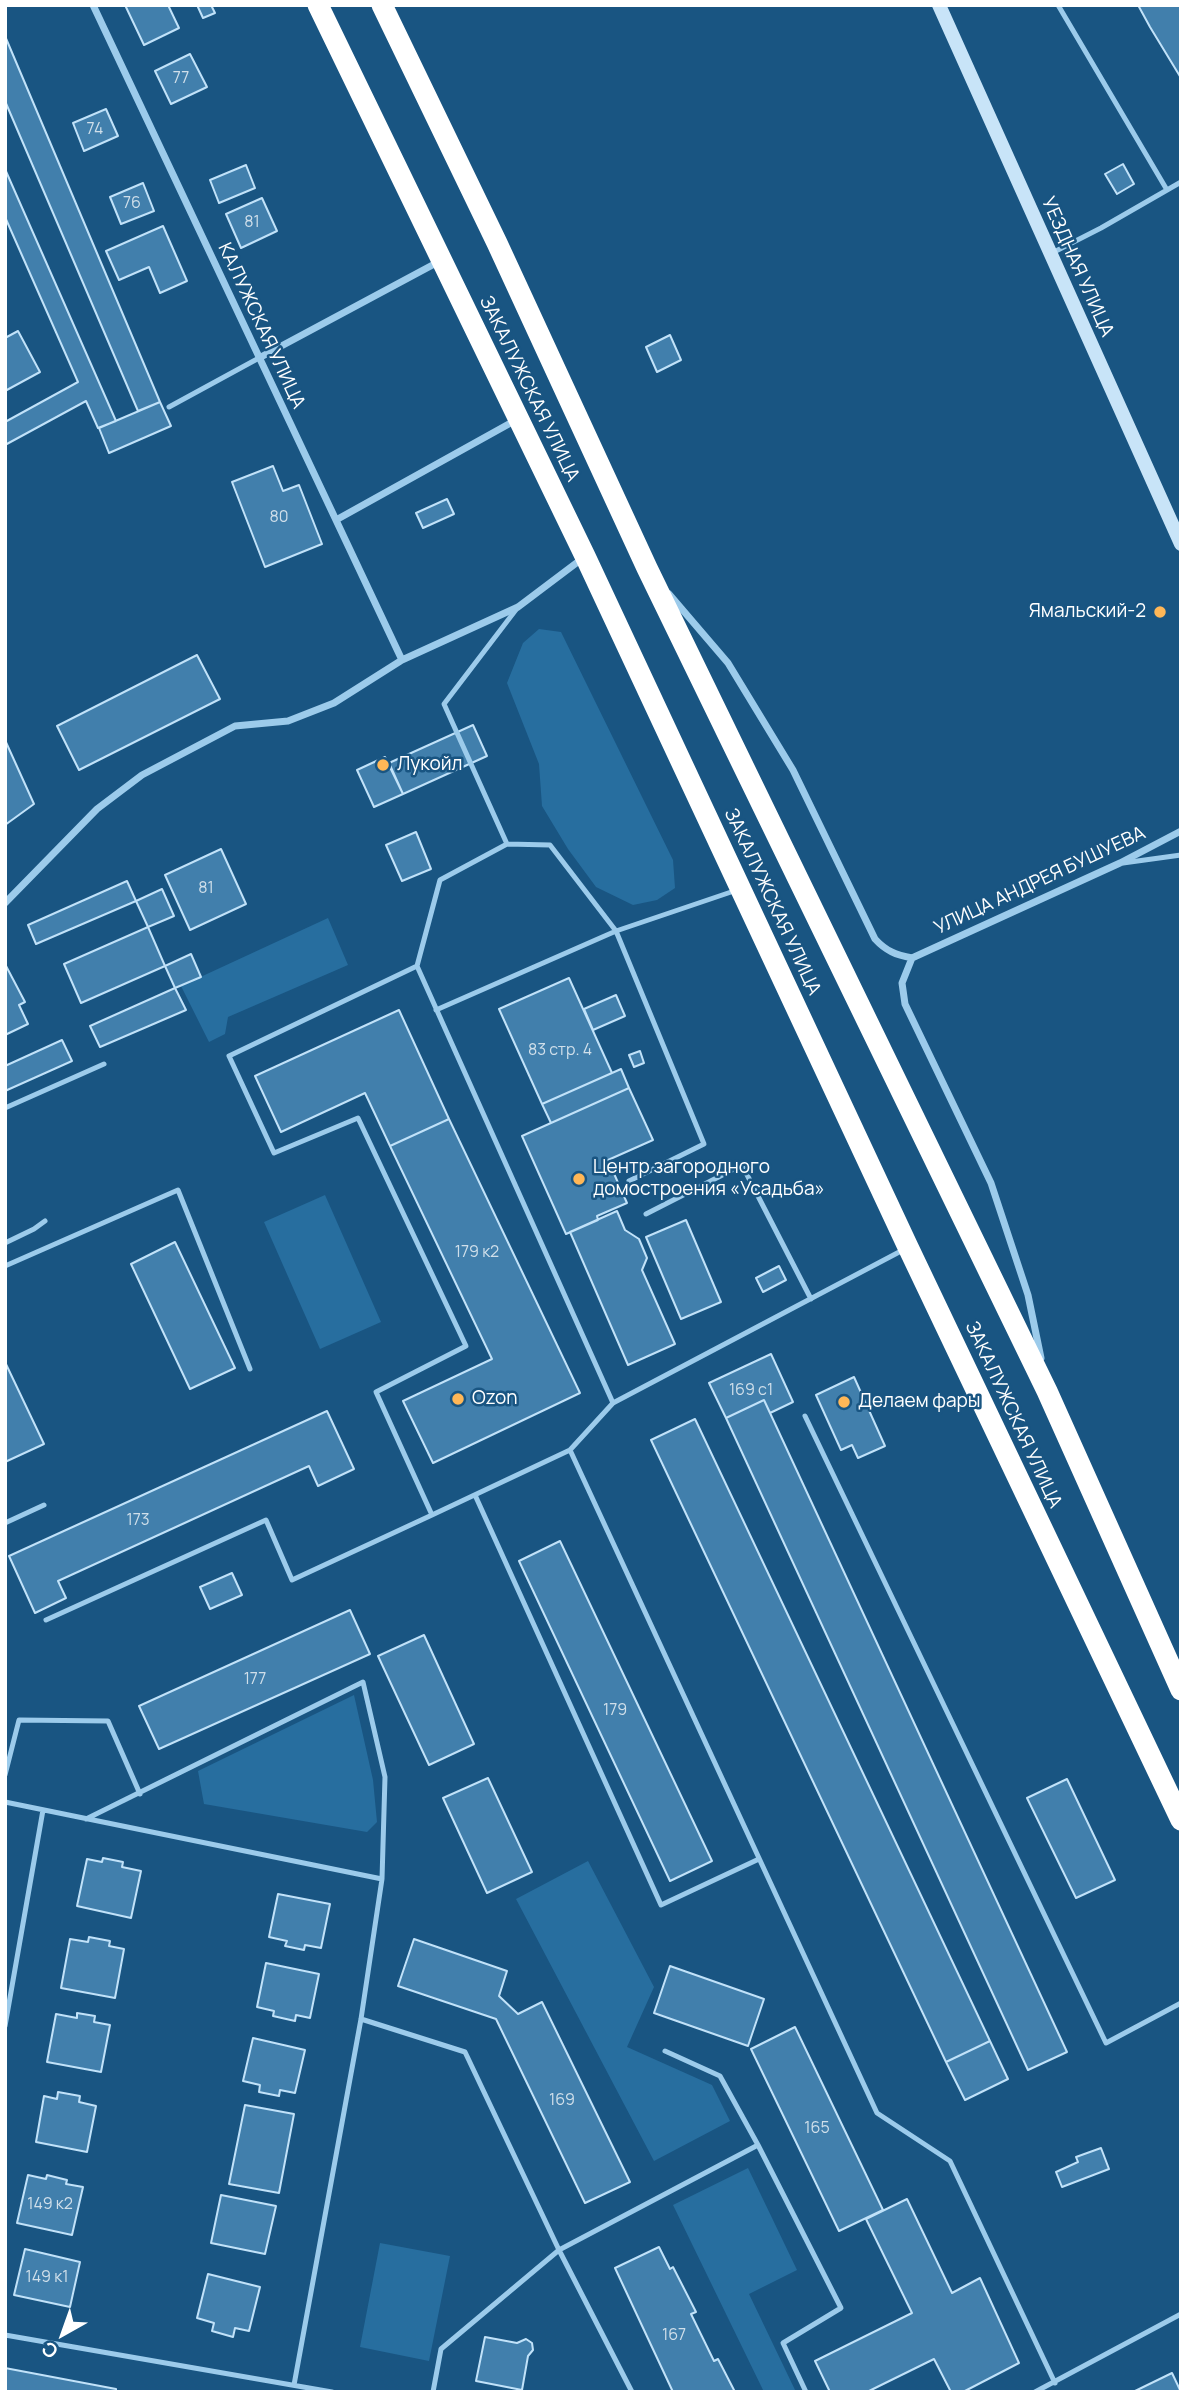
<!DOCTYPE html>
<meta charset="utf-8">
<style>
body{margin:0}
#map{position:relative;width:1186px;height:2397px;overflow:hidden;background:#195582;font-family:Manrope,sans-serif}
canvas{display:block}
.frame{position:absolute;inset:0;border:7px solid #fff;pointer-events:none}
.north{position:absolute;left:28px;top:2299px;width:70px;height:70px;-webkit-text-stroke:5px #195582;paint-order:stroke;rotate:220deg;font-size:19px;font-weight:700;line-height:28px;text-align:center;color:#fff}
.north::after{content:'';display:block;margin:auto;width:24px;height:32px;background:#fff;clip-path:polygon(50% 0,100% 100%,50% 72%,0 100%)}
</style>
<div id="map">
<canvas width="1186" height="2397"></canvas>
<div class="frame"></div>
<div class="north">С</div>
</div>
<script>
const c = document.querySelector('canvas').getContext('2d');
c.lineJoin = 'round';
function paint(path, color) {
  c.fillStyle = color;
  c.fill(path, 'evenodd');
}
function strokePath(path, color, width, dash) {
  c.strokeStyle = color;
  c.lineWidth = width;
  c.lineCap = dash ? 'butt' : 'round';
  c.setLineDash(dash || []);
  c.stroke(path);
}
function drawText(font, color, halo, rows, align = 'center') {
  c.font = font + ' Manrope,sans-serif';
  c.lineWidth = 5;
  c.setLineDash([]);
  c.textBaseline = 'middle';
  c.strokeStyle = halo;
  c.fillStyle = color;
  for (const [text, x, y, turn = 0] of rows) {
    c.save();
    c.translate(x, y);
    c.rotate((+turn || 0) * Math.PI / 180);
    c.textAlign = isNaN(turn) ? turn : align;
    if (halo) c.strokeText(text, 0, 0);
    c.fillText(text, 0, 0);
    c.restore();
  }
}
paint(new Path2D(`
 M 539,629 L 561,632 L 673,860 L 675,888 L 657,900 L 633,905 L 596,887 L 568,849 L 542,806 L 539,764 L 507,683 L 523,643 Z
 M 328,918 L 348,965 L 228,1017 L 225,1034 L 209,1042 L 181,986 Z
 M 325,1195 L 381,1322 L 320,1349 L 264,1222 Z
 M 354,1695 L 373,1780 L 377,1822 L 367,1832 L 204,1804 L 198,1771 Z
 M 588,1861 L 654,1987 L 627,2047 L 712,2085 L 730,2121 L 654,2161 L 516,1899 Z
 M 748,2168 L 797,2270 L 749,2294 L 796,2392 L 764,2392 L 673,2205 Z
 M 380,2243 L 450,2256 L 429,2361 L 360,2347 Z`), '#276e9f');
const building = new Path2D(`
 M 125,5 L 168,5 L 179,28 L 144,45 Z
 M 197,5 L 211,5 L 215,13 L 203,18 Z
 M 1138,5 L 1181,5 L 1181,78 L 1150,27 Z
 M 5,36 L 160,402 L 138,411 L 5,101 Z
 M 190,54 L 207,87 L 171,104 L 155,71 Z
 M 106,109 L 118,136 L 84,151 L 73,123 Z
 M 1123,164 L 1134,184 L 1117,194 L 1105,174 Z
 M 246,165 L 255,188 L 219,203 L 210,180 Z
 M 5,169 L 116,421 L 98,428 L 86,401 L 5,445 L 5,422 L 78,382 L 5,217 Z
 M 143,183 L 154,211 L 121,224 L 110,197 Z
 M 262,198 L 277,231 L 241,248 L 226,214 Z
 M 163,226 L 187,281 L 160,293 L 149,267 L 119,280 L 106,251 Z
 M 18,331 L 40,372 L 5,391 L 5,338 Z
 M 670,335 L 681,360 L 657,372 L 646,347 Z
 M 160,402 L 171,426 L 109,453 L 99,428 Z
 M 273,466 L 283,491 L 299,485 L 322,544 L 265,567 L 232,482 Z
 M 447,499 L 454,514 L 423,528 L 416,513 Z
 M 197,655 L 220,699 L 79,770 L 57,726 Z
 M 473,725 L 487,756 L 403,794 L 389,763 Z
 M 5,740 L 34,804 L 5,825 Z
 M 385,757 L 403,794 L 374,807 L 357,770 Z
 M 416,832 L 431,869 L 402,881 L 386,845 Z
 M 221,849 L 246,904 L 190,930 L 165,875 Z
 M 127,881 L 136,901 L 36,944 L 28,925 Z
 M 162,889 L 174,916 L 148,927 L 136,901 Z
 M 148,927 L 165,966 L 81,1003 L 64,964 Z
 M 191,954 L 201,977 L 175,988 L 165,966 Z
 M 5,964 L 25,1002 L 19,1005 L 28,1024 L 5,1035 Z
 M 569,978 L 612,1073 L 542,1104 L 499,1009 Z
 M 175,988 L 186,1010 L 100,1047 L 90,1026 Z
 M 616,995 L 625,1016 L 593,1030 L 584,1009 Z
 M 399,1010 L 449,1119 L 390,1146 L 365,1093 L 281,1132 L 255,1076 Z
 M 62,1040 L 72,1061 L 5,1091 L 5,1066 Z
 M 640,1051 L 644,1063 L 634,1067 L 629,1055 Z
 M 621,1069 L 629,1088 L 551,1123 L 542,1104 Z
 M 629,1088 L 653,1140 L 608,1160 L 627,1203 L 597,1216 L 598,1220 L 566,1234 L 522,1136 Z
 M 449,1119 L 580,1393 L 433,1463 L 403,1401 L 492,1359 L 390,1146 Z
 M 617,1211 L 625,1230 L 639,1239 L 647,1258 L 642,1270 L 675,1344 L 628,1365 L 570,1232 Z
 M 686,1220 L 721,1302 L 681,1319 L 646,1237 Z
 M 175,1242 L 235,1368 L 190,1389 L 131,1264 Z
 M 779,1266 L 786,1280 L 763,1292 L 756,1278 Z
 M 771,1354 L 793,1402 L 770,1413 L 764,1400 L 726,1418 L 709,1383 Z
 M 5,1362 L 44,1444 L 5,1462 Z
 M 854,1377 L 885,1446 L 858,1458 L 852,1445 L 841,1450 L 816,1395 Z
 M 764,1400 L 1067,2052 L 1028,2070 L 726,1418 Z
 M 327,1411 L 354,1469 L 318,1486 L 309,1466 L 58,1581 L 66,1598 L 35,1613 L 9,1556 Z
 M 695,1419 L 990,2041 L 946,2062 L 651,1440 Z
 M 560,1541 L 712,1861 L 670,1881 L 519,1561 Z
 M 232,1573 L 242,1595 L 210,1609 L 200,1587 Z
 M 350,1610 L 370,1654 L 159,1749 L 139,1706 Z
 M 424,1635 L 474,1744 L 429,1765 L 378,1656 Z
 M 488,1778 L 532,1872 L 487,1893 L 443,1798 Z
 M 1067,1779 L 1115,1880 L 1076,1898 L 1027,1798 Z
 M 103,1858 L 123,1862 L 122,1867 L 141,1871 L 131,1918 L 77,1906 L 87,1859 L 102,1862 Z
 M 278,1894 L 330,1904 L 321,1948 L 305,1945 L 304,1950 L 285,1946 L 287,1941 L 269,1937 Z
 M 89,1937 L 110,1941 L 109,1946 L 124,1949 L 115,1998 L 61,1988 L 70,1939 L 88,1942 Z
 M 414,1939 L 507,1971 L 499,1996 L 518,2014 L 542,2002 L 630,2182 L 585,2203 L 496,2019 L 398,1986 Z
 M 266,1963 L 319,1974 L 310,2018 L 296,2015 L 295,2021 L 273,2016 L 274,2011 L 257,2007 Z
 M 670,1966 L 764,1999 L 748,2046 L 654,2013 Z
 M 77,2013 L 95,2016 L 94,2022 L 110,2025 L 101,2072 L 47,2062 L 56,2014 L 77,2018 Z
 M 795,2027 L 883,2210 L 839,2231 L 751,2049 Z
 M 253,2038 L 305,2050 L 295,2093 L 280,2090 L 279,2096 L 259,2092 L 260,2085 L 243,2081 Z
 M 990,2041 L 1008,2079 L 965,2100 L 946,2062 Z
 M 58,2092 L 80,2096 L 79,2102 L 96,2106 L 87,2152 L 36,2142 L 44,2096 L 57,2099 Z
 M 245,2105 L 294,2114 L 279,2193 L 229,2184 Z
 M 1101,2148 L 1109,2169 L 1062,2187 L 1056,2172 L 1078,2162 L 1076,2157 Z
 M 28,2175 L 46,2179 L 47,2175 L 67,2180 L 66,2184 L 83,2187 L 72,2235 L 17,2223 Z
 M 221,2195 L 276,2206 L 265,2254 L 211,2243 Z
 M 907,2199 L 952,2293 L 980,2278 L 1019,2363 L 963,2392 L 951,2392 L 934,2359 L 867,2392 L 830,2392 L 815,2361 L 912,2313 L 866,2219 Z
 M 659,2247 L 670,2269 L 673,2267 L 696,2312 L 691,2314 L 714,2361 L 718,2359 L 735,2392 L 673,2392 L 615,2268 Z
 M 25,2249 L 80,2262 L 70,2307 L 14,2295 Z
 M 208,2274 L 260,2287 L 249,2331 L 235,2328 L 233,2337 L 212,2331 L 214,2323 L 197,2318 Z
 M 485,2337 L 517,2343 L 526,2339 L 532,2343 L 533,2350 L 528,2356 L 522,2390 L 476,2381 Z
 M 5,2368 L 116,2389 L 116,2392 L 5,2392 Z
 M 1172,2373 L 1181,2392 L 1133,2392 Z`);
paint(building, '#417fac');
strokePath(building, '#c1e2f9', 2);
strokePath(new Path2D(`
 M 1058,5 L 1167,190
 M 1052,253 L 1101,228 L 1181,182
 M 169,407 L 259,358
 M 507,844 L 444,704 L 518,607
 M 1123,863 L 1181,855
 M 737,890 L 616,931 L 550,845 L 507,844 L 440,880 L 417,966 L 229,1056 L 274,1153 L 358,1118 L 466,1346 L 376,1392 L 432,1515 L 570,1450 L 613,1403 L 903,1250
 M 417,966 L 613,1403
 M 436,1010 L 616,931 L 704,1144 L 629,1181
 M 5,1108 L 104,1064
 M 646,1214 L 742,1165 L 811,1299
 M 5,1243 L 34,1229 L 45,1221
 M 5,1266 L 178,1190 L 250,1369
 M 805,1416 L 1106,2043 L 1181,2003
 M 570,1450 L 877,2113 L 950,2161 L 1055,2383
 M 475,1495 L 661,1905 L 759,1859
 M 5,1523 L 44,1505
 M 46,1620 L 266,1520 L 292,1580 L 432,1515
 M 5,1775 L 19,1720 L 108,1721 L 140,1794
 M 5,1802 L 382,1879
 M 86,1819 L 363,1682 L 385,1777 L 382,1879 L 361,2019 L 294,2385
 M 361,2019 L 465,2052 L 559,2250 L 632,2392
 M 5,2026 L 43,1810
 M 665,2051 L 720,2076 L 758,2145
 M 5,2335 L 332,2392
 M 433,2392 L 441,2349 L 559,2250 L 758,2145 L 841,2308 L 783,2343 L 806,2392
 M 1035,2392 L 1181,2314`), '#9ccbeb', 5);
strokePath(new Path2D(`
 M 93,5 L 402,660
 M 259,358 L 440,261
 M 336,520 L 516,420
 M 669,594 L 728,663 L 793,770 L 875,939 C 886,951 896,955 912,958
 M 5,903 L 97,809 L 142,775 L 235,726 L 288,721 L 334,703 L 402,660 L 518,607 L 583,558
 M 912,958 L 902,983 L 905,1004 L 991,1183 L 1028,1295 L 1041,1358
 M 912,958 L 1120,863 L 1181,831`), '#9ccbeb', 7);
strokePath(new Path2D(`
 M 939,5 L 1181,544`), '#c8e4f8', 14);
strokePath(new Path2D(`
 M 318,5 L 585,556 L 908,1247 L 1181,1820
 M 382,5 L 497,243 L 647,568 L 1047,1391 L 1181,1690`), '#fff', 21);
for (const [x, y, r, color] of [
 [1160,612,7,"#ffb757"],
 [383,765,7,"#ffb757"],
 [579,1179,7,"#ffb757"],
 [458,1399,7,"#ffb757"],
 [844,1402,7,"#ffb757"]
]) {
  const dot = new Path2D();
  dot.arc(x, y, r, 0, 2 * Math.PI);
  c.fillStyle = color;
  c.fill(dot);
  strokePath(dot, '#195582', 2.5);
}
drawText('16px', '#d0dfea', null, [
 ["77",181,79],
 ["74",95,130],
 ["76",132,204],
 ["81",252,223],
 ["80",279,518],
 ["81",206,889],
 ["83 стр. 4",560,1051],
 ["179 к2",477,1253],
 ["169 с1",751,1391],
 ["173",138,1521],
 ["177",255,1680],
 ["179",615,1711],
 ["169",562,2101],
 ["165",817,2129],
 ["149 к2",50,2205],
 ["149 к1",47,2278],
 ["167",674,2336]
]);
drawText('19px', '#fff', '#195582', [
 ["УЕЗДНАЯ УЛИЦА",1077,267,66],
 ["КАЛУЖСКАЯ УЛИЦА",261,326,65],
 ["ЗАКАЛУЖСКАЯ УЛИЦА",529,389,64],
 ["УЛИЦА АНДРЕЯ БУШУЕВА",1040,881,-25],
 ["ЗАКАЛУЖСКАЯ УЛИЦА",772,902,65],
 ["ЗАКАЛУЖСКАЯ УЛИЦА",1013,1415,65]
]);
drawText('19px', '#fff', '#195582', [
 ["Ямальский-2",1146,612,"right"],
 ["Лукойл",397,765],
 ["Центр загородного",593,1168],
 ["домостроения «Усадьба»",593,1190],
 ["Ozon",472,1399],
 ["Делаем фары",858,1402]
], 'left');
</script>
